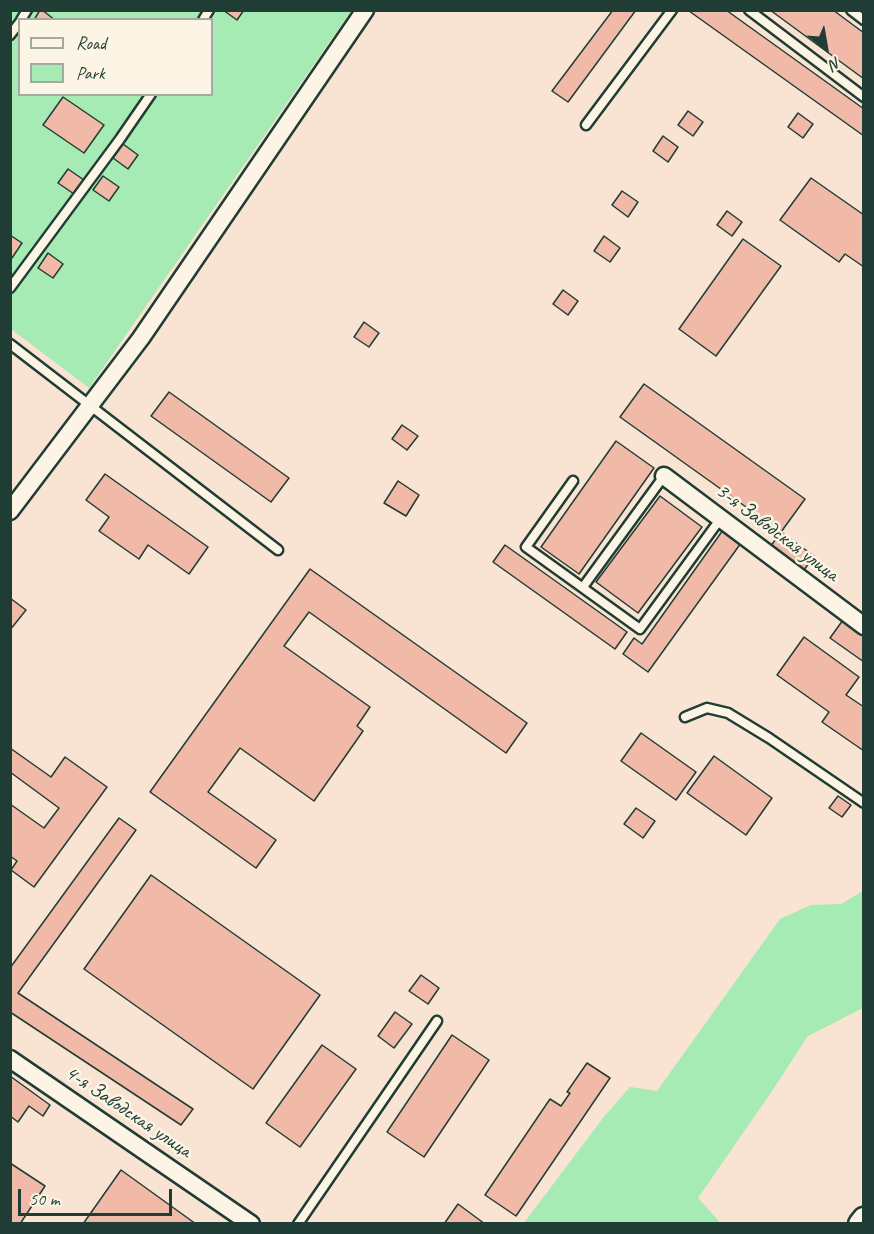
<!DOCTYPE html>
<meta charset="utf-8">
<style>
body{margin:0}
#map{position:relative;width:874px;height:1234px;overflow:hidden;background:#f9e3d2;font-family:Caveat,sans-serif}
canvas{display:block}
.frame{position:absolute;inset:0;border:12px solid #1f3d34;pointer-events:none}
.legend{position:absolute;left:18px;top:18px;width:195px;height:78px;box-sizing:border-box;background:#fcf5e5;border:2px solid #a4ab9e;margin:0;padding:8px 10px;list-style:none;font-size:18px;color:#1f3d34}
.legend li{display:flex;align-items:center;gap:12px;height:30px}
.legend b{width:30px;border:2px solid #a4ab9e}
.north{position:absolute;left:796px;top:18px;width:60px;height:60px;-webkit-text-stroke:4px #fcf5e5;paint-order:stroke;rotate:149deg;font-size:16px;font-weight:700;line-height:24px;text-align:center;color:#1f3d34}
.north::after{content:'';display:block;margin:auto;width:21px;height:27px;background:#1f3d34;clip-path:polygon(50% 0,100% 100%,50% 72%,0 100%)}
.scale{position:absolute;left:18px;top:1189px;width:154px;height:27px;box-sizing:border-box;border:3px solid #1f3d34;border-top:0;padding-left:8px;font-size:18px;line-height:21px;white-space:nowrap;color:#1f3d34;-webkit-text-stroke:4px #fcf5e5;paint-order:stroke}
</style>
<div id="map">
<canvas width="874" height="1234"></canvas>
<div class="frame"></div>
<ul class="legend">
<li><b style="height:8px;background:#fcf5e5"></b>Road</li>
<li><b style="height:16px;background:#a6eab4"></b>Park</li>
</ul>
<div class="north">N</div>
<div class="scale">50 m</div>
</div>
<script>
const c = document.querySelector('canvas').getContext('2d');
c.lineJoin = 'round';
function paint(path, color) {
  c.fillStyle = color;
  c.fill(path, 'evenodd');
}
function strokePath(path, color, width, dash) {
  c.strokeStyle = color;
  c.lineWidth = width;
  c.lineCap = dash ? 'butt' : 'round';
  c.setLineDash(dash || []);
  c.stroke(path);
}
function drawText(font, color, halo, rows, align = 'center') {
  c.font = font + ' Caveat,sans-serif';
  c.lineWidth = 5;
  c.setLineDash([]);
  c.textBaseline = 'middle';
  c.strokeStyle = halo;
  c.fillStyle = color;
  for (const [text, x, y, turn = 0] of rows) {
    c.save();
    c.translate(x, y);
    c.rotate((+turn || 0) * Math.PI / 180);
    c.textAlign = isNaN(turn) ? turn : align;
    if (halo) c.strokeText(text, 0, 0);
    c.fillText(text, 0, 0);
    c.restore();
  }
}
paint(new Path2D(`
 M 10,11 L 351,11 L 89,388 L 11,329 ZM 20,20 L 212,20 L 212,94 L 20,94 Z
 M 863,891 L 863,1008 L 808,1036 L 770,1094 L 698,1198 L 718,1220 L 719,1223 L 524,1223 L 603,1118 L 630,1087 L 657,1091 L 780,919 L 811,905 L 841,904 Z`), '#a6eab4');
const building = new Path2D(`
 M 40,10 L 42,10 L 55,20 L 34,20 Z
 M 223,10 L 244,10 L 237,20 Z
 M 613,10 L 636,10 L 568,102 L 552,91 Z
 M 690,10 L 726,10 L 864,109 L 864,136 L 689,11 Z
 M 770,10 L 833,10 L 864,33 L 864,79 Z
 M 63,97 L 104,125 L 84,153 L 43,125 Z
 M 688,111 L 703,122 L 693,136 L 678,125 Z
 M 798,113 L 813,124 L 803,138 L 788,127 Z
 M 663,136 L 678,147 L 668,162 L 653,151 Z
 M 123,144 L 138,155 L 128,169 L 113,158 Z
 M 68,169 L 84,180 L 74,194 L 58,183 Z
 M 103,176 L 119,187 L 109,201 L 93,190 Z
 M 811,178 L 864,215 L 864,267 L 845,254 L 839,262 L 780,220 Z
 M 622,191 L 638,202 L 628,217 L 612,205 Z
 M 727,211 L 742,222 L 732,236 L 717,225 Z
 M 10,235 L 22,243 L 12,258 L 10,257 Z
 M 604,236 L 620,248 L 610,262 L 594,251 Z
 M 743,239 L 781,266 L 716,356 L 679,329 Z
 M 48,253 L 63,264 L 53,278 L 38,268 Z
 M 563,290 L 578,301 L 568,315 L 553,304 Z
 M 364,322 L 379,333 L 369,347 L 354,337 Z
 M 644,384 L 805,499 L 781,532 L 620,417 Z
 M 169,392 L 289,478 L 271,502 L 151,416 Z
 M 402,425 L 418,436 L 407,450 L 392,439 Z
 M 616,441 L 654,468 L 579,574 L 541,547 Z
 M 105,474 L 208,547 L 189,574 L 148,545 L 139,559 L 99,531 L 109,517 L 86,500 Z
 M 398,481 L 419,495 L 406,516 L 384,503 Z
 M 660,496 L 702,527 L 638,613 L 596,582 Z
 M 723,530 L 741,543 L 648,672 L 623,654 L 634,638 L 642,644 Z
 M 781,532 L 814,556 L 804,570 L 770,547 Z
 M 505,545 L 627,632 L 615,649 L 493,562 Z
 M 310,569 L 527,723 L 506,753 L 309,612 L 284,646 L 370,707 L 357,726 L 363,731 L 314,801 L 240,748 L 208,792 L 276,840 L 256,868 L 150,792 Z
 M 10,598 L 26,610 L 10,630 Z
 M 843,620 L 864,635 L 864,662 L 830,638 Z
 M 804,637 L 859,677 L 846,695 L 864,707 L 864,751 L 822,722 L 829,712 L 777,675 Z
 M 641,733 L 696,772 L 676,800 L 621,761 Z
 M 10,748 L 51,777 L 65,757 L 107,787 L 34,887 L 11,870 L 17,861 L 10,856 L 10,804 L 44,828 L 59,808 L 10,772 Z
 M 714,756 L 772,798 L 746,835 L 687,793 Z
 M 838,796 L 851,805 L 842,817 L 829,808 Z
 M 636,808 L 655,821 L 643,838 L 624,824 Z
 M 119,818 L 136,830 L 18,993 L 193,1109 L 181,1125 L 10,1012 L 10,968 Z
 M 151,875 L 320,995 L 253,1089 L 84,969 Z
 M 421,975 L 439,988 L 428,1004 L 409,991 Z
 M 395,1012 L 412,1024 L 394,1048 L 378,1036 Z
 M 452,1035 L 489,1060 L 424,1157 L 387,1132 Z
 M 322,1045 L 356,1069 L 300,1147 L 266,1123 Z
 M 587,1063 L 610,1078 L 516,1216 L 485,1195 L 550,1099 L 561,1106 L 570,1093 L 567,1092 Z
 M 10,1076 L 50,1105 L 43,1116 L 29,1106 L 18,1122 L 10,1116 Z
 M 10,1163 L 45,1186 L 20,1224 L 10,1224 Z
 M 121,1170 L 196,1224 L 83,1224 Z
 M 458,1204 L 485,1224 L 444,1224 Z`);
paint(building, '#f1b9a7');
strokePath(building, '#1f3d34', 1.5);
const service = new Path2D(`
 M 749,10 L 864,97
 M 851,10 L 864,20
 M 21,20 L 27,10
 M 203,20 L 209,10
 M 10,35 L 20,22
 M 586,125 L 672,10
 M 10,288 L 120,139 L 151,94
 M 10,344 L 278,550
 M 573,481 L 526,547 L 640,629 L 721,518
 M 583,587 L 664,476
 M 685,717 L 707,708 L 728,713 L 769,738 L 864,803
 M 298,1224 L 437,1021`);
const minor = new Path2D(`
 M 664,476 L 864,626
 M 10,511 L 141,338 L 365,10
 M 10,1059 L 251,1224`);
const secondary = new Path2D(`
 M 860,1224 L 864,1219`);
strokePath(service, '#1f3d34', 13);
strokePath(minor, '#1f3d34', 21);
strokePath(secondary, '#1f3d34', 27);
strokePath(service, '#fcf5e5', 8);
strokePath(minor, '#fcf5e5', 16);
strokePath(secondary, '#fcf5e5', 22);
drawText('21px', '#1f3d34', '#fcf5e5', [
 ["3-я Заводская улица",777,533,37],
 ["4-я Заводская улица",128,1112,34]
]);
</script>
